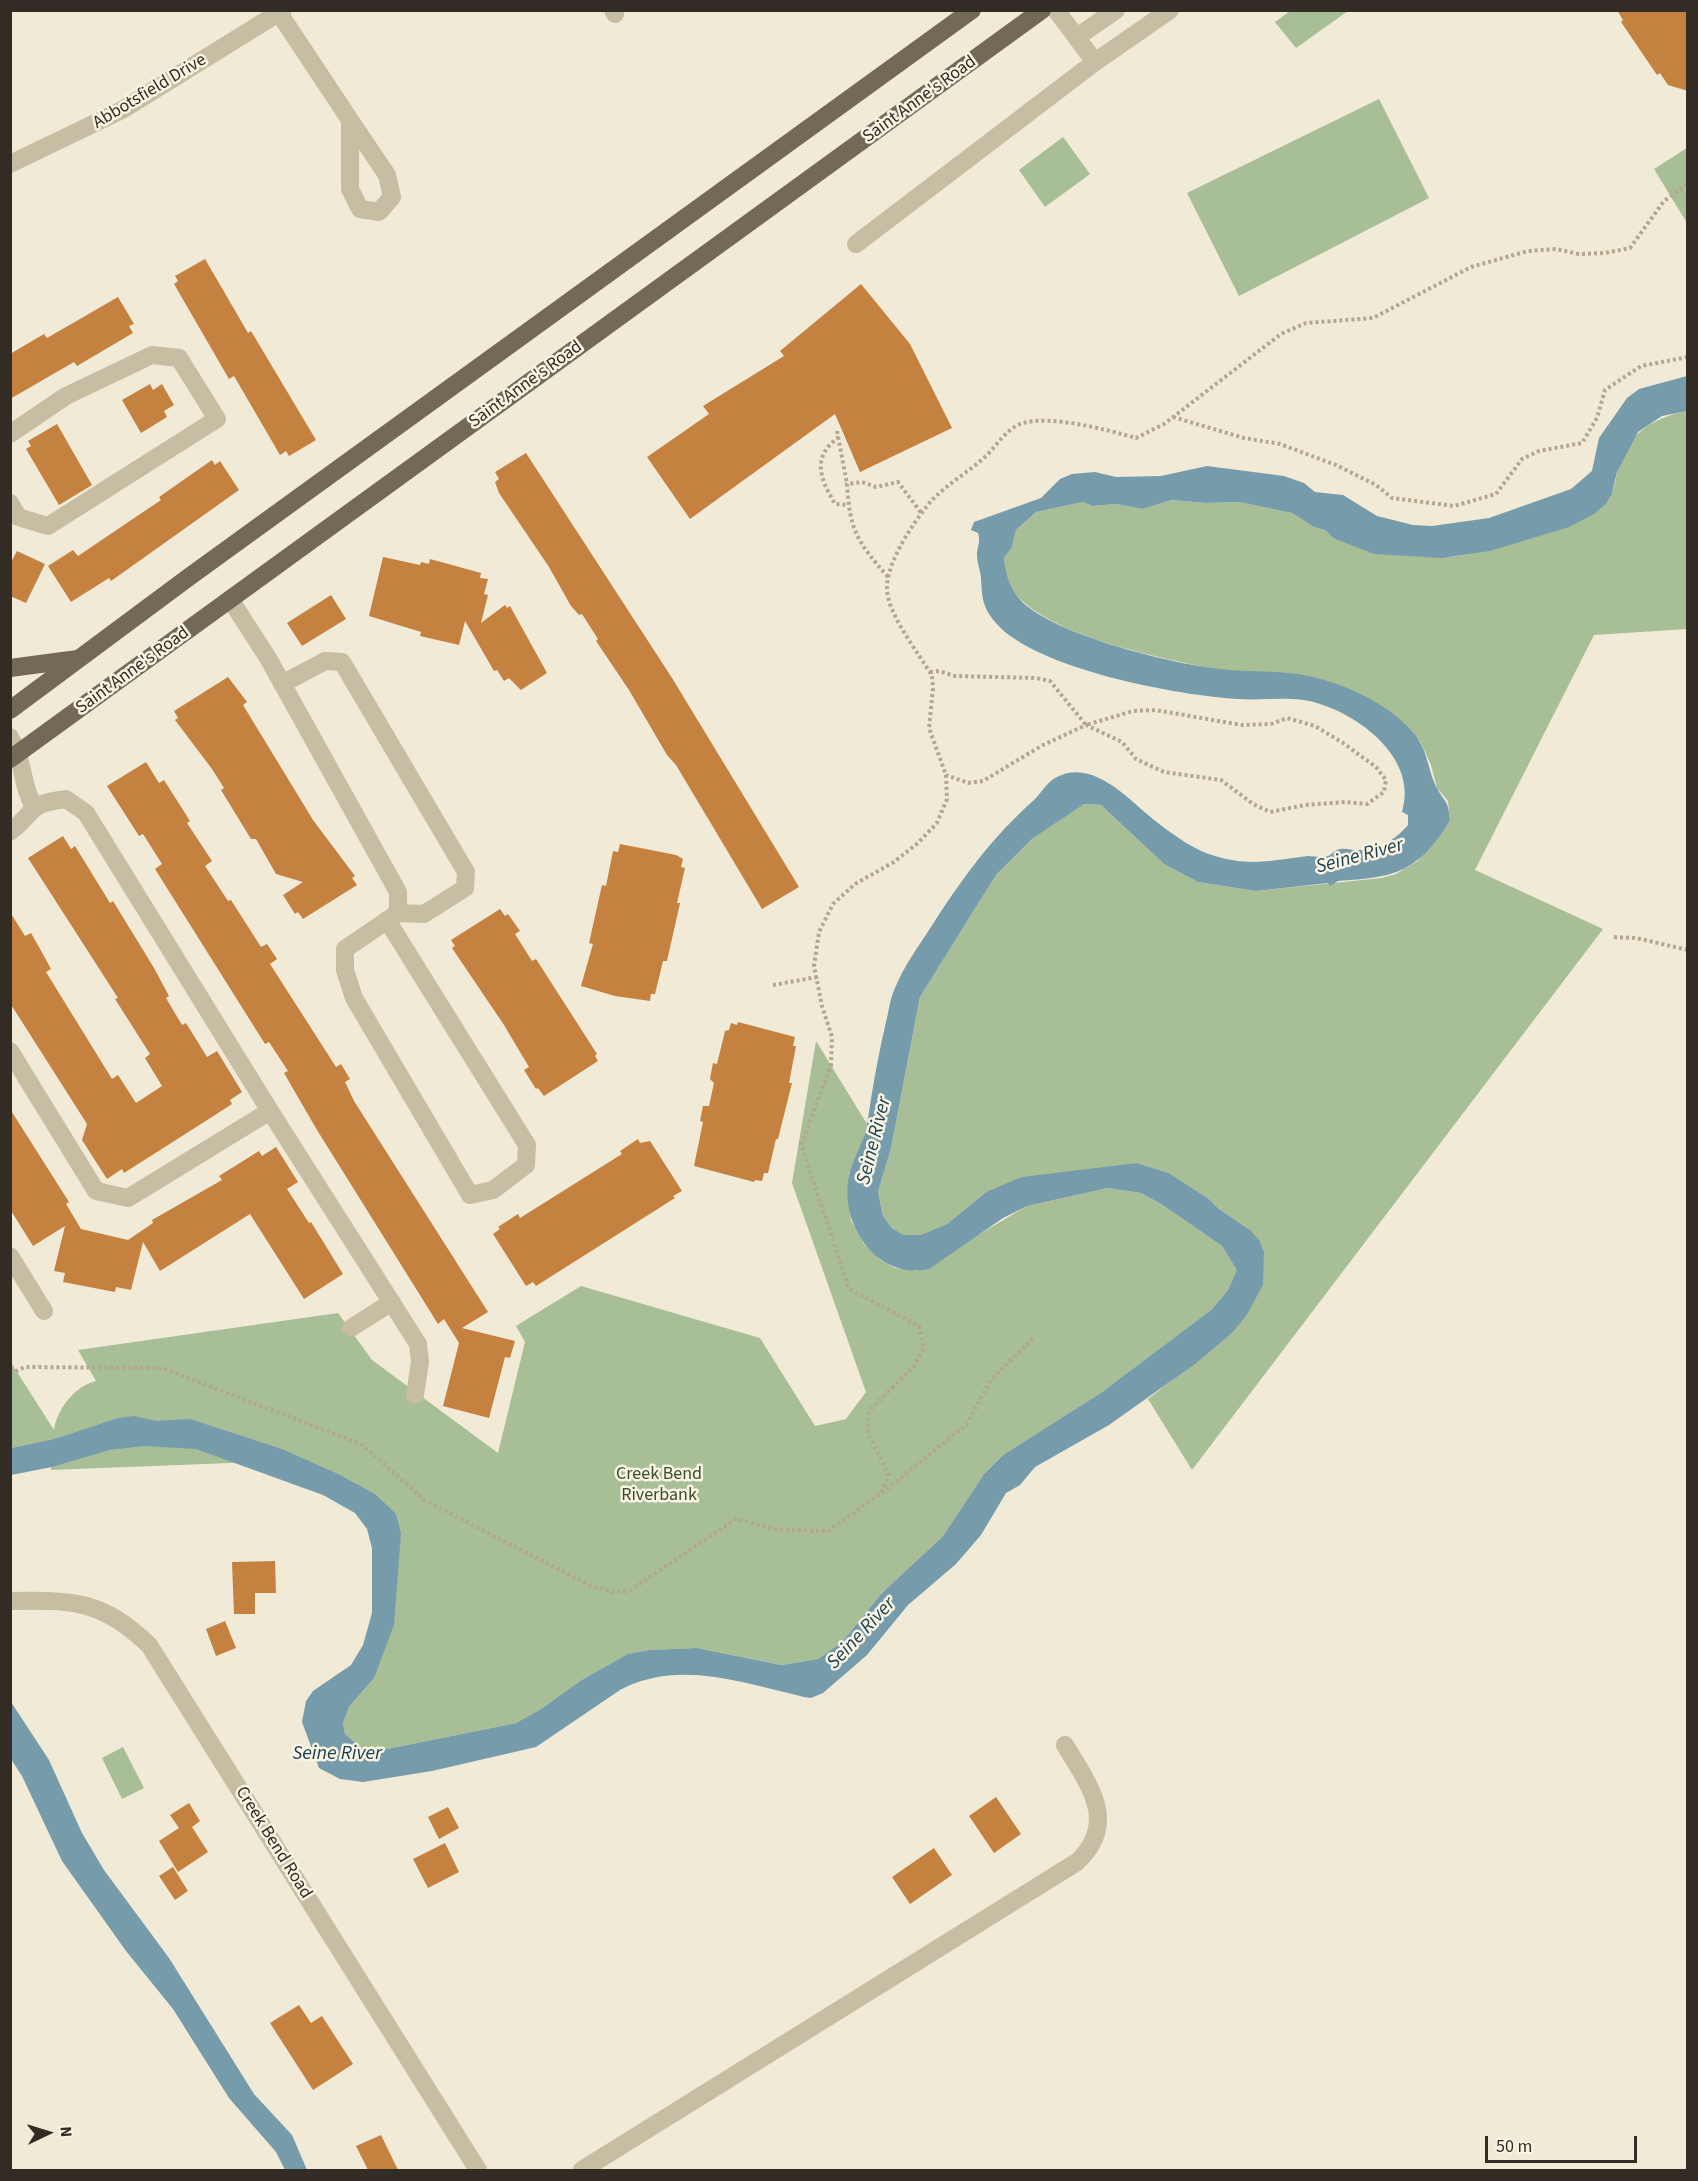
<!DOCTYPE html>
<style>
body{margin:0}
#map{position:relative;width:1698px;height:2181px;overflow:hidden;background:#f0ead6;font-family:"Source Sans 3",sans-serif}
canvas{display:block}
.frame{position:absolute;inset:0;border:12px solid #322c25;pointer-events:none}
.north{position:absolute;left:18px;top:2103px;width:60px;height:60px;-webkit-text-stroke:4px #f8f3e2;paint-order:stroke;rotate:86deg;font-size:16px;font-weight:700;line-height:24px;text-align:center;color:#322c25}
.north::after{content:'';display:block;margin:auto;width:21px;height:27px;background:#322c25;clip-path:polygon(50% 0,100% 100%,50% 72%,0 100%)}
.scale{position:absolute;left:1485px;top:2136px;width:152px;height:27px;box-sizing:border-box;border:3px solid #322c25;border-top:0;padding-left:8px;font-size:18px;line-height:21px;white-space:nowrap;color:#322c25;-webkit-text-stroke:4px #f8f3e2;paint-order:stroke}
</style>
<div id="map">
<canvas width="1698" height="2181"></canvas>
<div class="frame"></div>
<div class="north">N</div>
<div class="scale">50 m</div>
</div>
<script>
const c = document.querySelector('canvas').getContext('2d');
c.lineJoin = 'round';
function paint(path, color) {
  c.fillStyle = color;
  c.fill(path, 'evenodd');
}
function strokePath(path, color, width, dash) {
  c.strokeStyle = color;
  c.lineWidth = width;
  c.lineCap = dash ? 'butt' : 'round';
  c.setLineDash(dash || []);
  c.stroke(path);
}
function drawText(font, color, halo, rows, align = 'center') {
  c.font = font + ' "Source Sans 3",sans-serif';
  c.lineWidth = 5;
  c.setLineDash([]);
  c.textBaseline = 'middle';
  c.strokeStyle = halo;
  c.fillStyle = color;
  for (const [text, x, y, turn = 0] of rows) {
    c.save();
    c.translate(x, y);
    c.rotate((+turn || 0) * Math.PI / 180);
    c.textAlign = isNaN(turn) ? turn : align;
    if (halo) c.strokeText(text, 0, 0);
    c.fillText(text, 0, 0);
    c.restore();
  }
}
paint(new Path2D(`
 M 1290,11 L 1290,10 L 1348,11 L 1296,48 L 1275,22 Z
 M 1379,99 L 1429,198 L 1239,296 L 1187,193 Z
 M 1063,137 L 1090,174 L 1045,207 L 1019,170 Z
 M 1687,148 L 1687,223 L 1654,169 Z
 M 1687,411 L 1687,629 L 1594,635 L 1475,870 L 1603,929 L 1192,1470 L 1148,1399 L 1232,1333 L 1250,1230 L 1219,1209 L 1209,1199 L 1169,1173 L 1137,1163 L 986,1192 L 947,1224 L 922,1235 L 903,1236 L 892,1228 L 883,1216 L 878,1192 L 891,1148 L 920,997 L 996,875 L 1032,839 L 1083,804 L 1101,805 L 1164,864 L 1198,882 L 1256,891 L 1382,878 L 1396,874 L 1418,861 L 1450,820 L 1448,801 L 1437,788 L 1431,765 L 1420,741 L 1411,730 L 1382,707 C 1328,695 1274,683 1221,671 C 1162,657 1065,641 1020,599 C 1008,588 1006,573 1004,558 L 1012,547 L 1016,530 L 1036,512 L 1083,502 L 1093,506 L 1116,504 L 1142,509 L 1172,500 L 1205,503 L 1239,502 L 1292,513 L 1314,527 L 1325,530 L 1333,538 C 1368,544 1405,556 1441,557 C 1469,559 1592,525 1607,502 C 1614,493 1615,483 1617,473 C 1626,434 1652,418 1687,411 Z
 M 816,1041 L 867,1124 L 863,1143 L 849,1174 L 851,1220 L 864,1244 L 882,1261 L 895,1268 L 917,1271 L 1027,1206 L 1108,1188 L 1141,1193 L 1161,1204 L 1222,1246 L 1238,1270 L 1228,1290 L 1211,1310 L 1102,1392 L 1003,1455 L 984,1474 L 943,1536 L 882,1593 L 842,1642 L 818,1659 L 781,1665 L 697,1648 L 649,1650 L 629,1654 L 580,1681 L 541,1709 L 516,1723 L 382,1750 L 360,1747 L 345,1734 L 343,1723 L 349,1707 L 374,1678 L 401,1533 L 306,1460 L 51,1470 L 53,1439 L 11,1448 L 10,1361 L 54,1430 C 57,1409 75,1386 96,1381 L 78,1350 L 338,1313 L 372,1360 L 498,1453 L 525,1342 L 516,1326 L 581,1286 L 760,1338 L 815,1426 L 846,1419 L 866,1392 L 792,1183 Z
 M 123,1747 L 144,1788 L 122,1799 L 102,1758 Z`), '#a7be97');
paint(new Path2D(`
 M 1687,376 L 1687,411 L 1662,416 L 1638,432 L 1617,472 L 1612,494 L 1606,504 L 1594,514 L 1569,527 L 1490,551 L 1442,558 L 1374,554 L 1333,538 L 1325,530 L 1314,527 L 1292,513 L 1239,502 L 1205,503 L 1172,500 L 1142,509 L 1116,504 L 1093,506 L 1083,502 L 1036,512 L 1016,530 L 1012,547 L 1004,558 C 1006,572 1008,584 1017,596 C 1044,632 1160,660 1205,667 C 1239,673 1275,669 1309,676 C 1345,684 1387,703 1412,731 C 1428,748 1427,769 1437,788 C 1446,805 1448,799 1450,820 C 1418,873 1396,877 1338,881 L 1330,886 L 1328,883 L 1256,891 L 1198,882 L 1164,864 L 1101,805 L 1084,804 L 1032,839 L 996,875 L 920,997 L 891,1148 L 878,1192 L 883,1216 L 892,1228 L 903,1235 L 921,1235 L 947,1224 L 986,1192 L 1022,1177 L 1137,1163 L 1169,1173 L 1209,1199 L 1219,1209 L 1250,1230 L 1259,1240 L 1264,1252 L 1263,1285 L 1246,1316 L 1232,1333 L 1195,1364 L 1109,1425 L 1035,1467 L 1020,1485 L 1006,1493 L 981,1535 L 956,1564 L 908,1605 L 867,1655 L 823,1693 L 811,1698 L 804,1697 C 743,1683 679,1659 620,1690 L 536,1747 L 432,1771 L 363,1782 L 340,1779 L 319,1768 L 302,1722 L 306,1701 L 313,1691 L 351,1665 L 363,1645 L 372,1613 L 372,1548 L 367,1529 L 355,1513 L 323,1495 L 196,1449 L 144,1446 L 109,1450 L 52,1467 L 11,1475 L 11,1448 L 58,1438 L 118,1418 L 134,1416 L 156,1421 L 190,1419 L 282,1449 L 338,1474 L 375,1494 L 396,1514 L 401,1533 L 394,1625 L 374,1678 L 349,1707 L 343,1723 L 345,1734 L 360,1747 L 382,1750 L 516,1723 L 541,1709 L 580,1681 L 628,1654 L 649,1650 L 697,1648 L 781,1665 L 818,1659 L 842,1642 L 882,1593 L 943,1536 L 984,1474 L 1003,1455 L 1102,1392 L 1211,1310 L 1228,1290 L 1237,1270 L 1222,1246 L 1161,1204 L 1141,1193 L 1108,1188 L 1027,1206 L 1003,1218 L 929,1269 C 877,1281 839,1224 849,1176 C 852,1159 864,1144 867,1125 C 872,1090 878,1056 886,1022 C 889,1011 890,998 895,988 C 904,966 918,947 931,927 C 961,880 992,837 1034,800 C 1041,793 1047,783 1055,778 C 1094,756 1131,803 1158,823 C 1175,836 1194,850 1215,856 C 1250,867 1273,860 1308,856 C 1314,856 1323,858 1328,856 C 1333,854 1335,849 1341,849 C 1347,848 1354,851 1361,850 C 1380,850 1396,839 1408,825 L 1408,815 L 1402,812 C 1418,761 1364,718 1320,704 C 1294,695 1266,701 1239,699 C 1180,696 1035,669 996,623 C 982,607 982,597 981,577 C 980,570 977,562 977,555 C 977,546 981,543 978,533 L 971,530 L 974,522 L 1041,498 L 1060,479 L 1072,474 L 1095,472 L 1116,477 L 1161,476 L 1207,466 L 1284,476 L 1304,483 L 1315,492 L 1343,495 L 1377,516 L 1413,525 L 1432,526 L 1489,518 L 1571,489 L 1592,471 L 1599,438 L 1627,398 L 1639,389 Z
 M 11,1702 L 49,1760 L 82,1833 L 104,1870 L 169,1958 L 254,2094 L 292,2135 L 307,2170 L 285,2170 L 276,2152 L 229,2098 L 173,2009 L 126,1951 L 62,1861 L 22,1776 L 11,1759 Z`), '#769cac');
paint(new Path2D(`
 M 1617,10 L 1688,10 L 1688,91 L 1668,85 L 1660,73 L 1657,75 L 1621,22 L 1623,20 Z
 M 205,259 L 248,333 L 251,331 L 316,440 L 289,456 L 286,451 L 280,455 L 234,376 L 229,379 L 174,284 L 178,281 L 175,276 Z
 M 861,284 L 910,344 L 952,428 L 860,472 L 835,414 L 690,519 L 647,457 L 709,414 L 703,406 L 784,356 L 780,351 Z
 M 118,297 L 134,324 L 129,326 L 133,333 L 77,366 L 74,362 L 10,399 L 10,354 L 44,334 L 47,338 Z
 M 150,384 L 153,390 L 162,384 L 174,405 L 164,411 L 167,417 L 141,433 L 122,400 Z
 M 57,424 L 92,485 L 59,505 L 26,449 L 31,446 L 28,441 Z
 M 526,453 L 672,678 L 799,887 L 762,909 L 676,765 L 667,755 L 629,690 L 596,641 L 598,639 L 582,614 L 579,615 L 571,606 L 549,567 L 499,493 L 495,482 L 499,479 L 495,472 Z
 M 212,460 L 215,465 L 220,461 L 239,490 L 111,581 L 109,578 L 71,602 L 48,566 L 73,550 L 78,556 L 161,500 L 159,497 Z
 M 17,551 L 45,564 L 26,603 L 10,596 L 10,564 Z
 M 383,557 L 420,565 L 421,562 L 429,564 L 430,559 L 481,573 L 480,578 L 488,579 L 484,594 L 488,595 L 481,623 L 505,605 L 507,608 L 510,606 L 547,673 L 521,690 L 509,678 L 504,681 L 497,670 L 494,671 L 465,621 L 459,645 L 420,636 L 421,632 L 369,616 Z
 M 331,595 L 346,619 L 302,646 L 287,623 Z
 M 228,677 L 247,702 L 243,705 L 313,820 L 355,876 L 352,878 L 357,885 L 303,919 L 298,912 L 295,914 L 283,895 L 303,882 L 276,874 L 256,839 L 251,839 L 221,790 L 224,788 L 212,769 L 175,720 L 178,718 L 174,711 Z
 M 146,762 L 159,783 L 164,780 L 190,821 L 187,823 L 212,861 L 205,866 L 228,901 L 231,900 L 261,947 L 267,944 L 277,959 L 270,964 L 336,1067 L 341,1064 L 350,1079 L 345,1082 L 354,1101 L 488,1312 L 462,1328 L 515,1341 L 510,1358 L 505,1357 L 489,1418 L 443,1406 L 459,1343 L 444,1319 L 438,1324 L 317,1130 L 284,1073 L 288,1071 L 269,1042 L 265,1044 L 155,869 L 162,864 L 143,834 L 139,836 L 107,786 Z
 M 63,836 L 71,849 L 75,846 L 110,903 L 113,901 L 154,968 L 169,996 L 166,998 L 182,1025 L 186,1023 L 207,1057 L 217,1051 L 242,1092 L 230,1100 L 232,1104 L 201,1124 L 124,1173 L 122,1169 L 107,1179 L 82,1140 L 87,1124 L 10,1003 L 10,912 L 25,936 L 31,933 L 39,947 L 51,969 L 46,972 L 112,1079 L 118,1075 L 136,1103 L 162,1086 L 145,1058 L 150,1054 L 115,999 L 118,998 L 28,858 Z
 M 620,844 L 676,855 L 683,859 L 681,867 L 685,868 L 677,903 L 680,903 L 667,961 L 663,961 L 655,994 L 651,994 L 650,1001 L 615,996 L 581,986 L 593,944 L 589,943 L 602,885 L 606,886 L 613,851 L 618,852 Z
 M 500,909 L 505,916 L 508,914 L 520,931 L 515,934 L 532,961 L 536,959 L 597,1054 L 595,1056 L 598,1061 L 544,1096 L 538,1088 L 536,1089 L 524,1070 L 529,1067 L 504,1025 L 452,948 L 455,946 L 451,940 Z
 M 738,1022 L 795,1037 L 793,1046 L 796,1046 L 789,1083 L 792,1083 L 778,1139 L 776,1139 L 768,1173 L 764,1173 L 762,1181 L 755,1180 L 754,1182 L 694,1166 L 703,1122 L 700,1121 L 703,1106 L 709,1106 L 714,1083 L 710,1079 L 713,1063 L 717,1064 L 725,1031 L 729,1030 L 731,1023 L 737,1025 Z
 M 10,1109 L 69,1202 L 66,1204 L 81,1229 L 128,1240 L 153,1223 L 152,1220 L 222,1180 L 219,1176 L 259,1151 L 262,1156 L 276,1147 L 298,1182 L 287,1189 L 309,1223 L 311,1222 L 343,1274 L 304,1299 L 250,1214 L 160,1271 L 143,1242 L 131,1290 L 116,1287 L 115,1292 L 63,1282 L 65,1273 L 54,1271 L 65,1226 L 33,1246 L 10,1209 Z
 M 638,1139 L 640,1143 L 650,1141 L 682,1191 L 673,1196 L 675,1198 L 536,1286 L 533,1282 L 526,1286 L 493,1234 L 500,1229 L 498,1227 L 518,1214 L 520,1218 L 622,1154 L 620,1151 Z
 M 275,1561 L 276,1593 L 255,1593 L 255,1614 L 234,1614 L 232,1562 Z
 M 225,1621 L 236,1648 L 216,1656 L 206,1629 Z
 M 996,1797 L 1021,1834 L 994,1853 L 969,1816 Z
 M 189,1803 L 200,1821 L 192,1827 L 208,1852 L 178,1872 L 159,1841 L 179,1828 L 170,1815 Z
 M 448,1807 L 459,1828 L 439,1839 L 428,1817 Z
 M 445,1843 L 459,1872 L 428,1888 L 413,1859 Z
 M 934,1848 L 952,1875 L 910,1904 L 892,1877 Z
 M 173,1867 L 188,1891 L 175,1900 L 159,1876 Z
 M 299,2005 L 311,2023 L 322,2016 L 353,2064 L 313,2090 L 270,2023 Z
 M 381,2135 L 398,2170 L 368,2170 L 356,2146 Z`), '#c48140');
strokePath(new Path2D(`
 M 1173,417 L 1244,438 L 1280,444 L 1336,465 L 1376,485 L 1392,498 L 1454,506 L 1496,494 L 1522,459 L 1539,451 L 1582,443 L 1597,418 L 1605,390 L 1641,366 L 1688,357
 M 837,431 L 847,484
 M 839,437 C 811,457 820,478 835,504 L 848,505
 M 888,577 C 857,541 850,532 847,484 L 862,482 L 876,487 L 898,482 L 922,514
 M 930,672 L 939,671 L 955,676 L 1036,678 L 1050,681 L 1086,725 L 1133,711 L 1155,710 L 1242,725 L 1271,724 L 1287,718 L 1315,726 L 1343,743 L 1376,767 L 1386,780 L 1384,792 L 1367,804 L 1346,802 L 1305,805 L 1270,812 L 1253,804 L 1221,780 L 1164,772 L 1136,759 L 1122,742 L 1086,725 L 1043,745 L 983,781 L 968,783 L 946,775
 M 1614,937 L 1636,938 L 1688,950
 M 773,985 L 817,977
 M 10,1374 L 25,1367 L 162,1368 L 363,1445 L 424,1500 L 591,1586 L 613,1592 L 629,1591 L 736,1519 L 778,1530 L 828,1531 L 881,1493 L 889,1475 L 868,1433 L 869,1411 L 914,1366 L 924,1348 L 919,1326 L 849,1289 L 801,1144 L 831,1066 L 832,1037 L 822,1006 L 814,966 L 819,932 L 833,904 L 855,884 L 894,862 L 918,843 L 937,823 L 947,799 L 946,775 L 929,728 L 933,688 L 932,676 C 919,653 886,613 887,587 C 887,561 916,518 933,499 C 949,483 970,471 986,456 C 998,444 1007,428 1023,423 C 1052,415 1108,430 1136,438 L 1164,424 L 1281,334 L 1306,323 L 1373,318 L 1471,267 L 1528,251 L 1556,249 L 1579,254 L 1605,253 L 1630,248 L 1664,201 L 1688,184
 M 882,1493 L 967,1424 L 990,1381 L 1035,1336`), '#b3a78d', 4, [3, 3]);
strokePath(new Path2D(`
 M 613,10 L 615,14
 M 1056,10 L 1095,62
 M 279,13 L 350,120 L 350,189 L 360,209 L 379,212 L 392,197 L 387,175 L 350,120
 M 1077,37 L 1116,10
 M 10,164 L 122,110 L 283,10
 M 856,244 L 1095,62 L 1170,10
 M 10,434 L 66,396 L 152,355 L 179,358 L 217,419 L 48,526 L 18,517 L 10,503
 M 230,599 L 268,658 L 398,892 L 398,913 L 345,949 L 345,970 L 354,998 L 470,1195 L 493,1190 L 526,1165 L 527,1145 L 387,920
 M 282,684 L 325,661 L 342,662 L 466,872 L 465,888 L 424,914 L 398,913
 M 10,737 C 24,759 21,785 34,807
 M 10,832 C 37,811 26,804 66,799 L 86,813 L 270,1111 L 418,1344 L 420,1362 L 415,1395
 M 10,1051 L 96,1191 L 128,1198 L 270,1111
 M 10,1256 L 44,1311
 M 351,1328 L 392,1302
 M 10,1601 C 74,1600 101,1600 149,1645 L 478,2170
 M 582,2170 L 1077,1862 C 1119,1823 1089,1785 1065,1745`), '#c7bda3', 18);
strokePath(new Path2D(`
 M 10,668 L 78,659
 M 10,710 L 189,577 L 972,10
 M 10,759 L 1042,10`), '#746856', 18);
drawText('18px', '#322c25', '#f8f3e2', [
 ["Abbotsfield Drive",150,92,-31],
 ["Saint Anne's Road",920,100,-36],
 ["Saint Anne's Road",526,385,-36],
 ["Saint Anne's Road",133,671,-36],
 ["Creek Bend Road",273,1843,58]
]);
drawText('18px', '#385029', '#f8f3e2', [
 ["Creek Bend",659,1475],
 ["Riverbank",659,1496]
]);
drawText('italic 20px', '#1c4152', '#f8f3e2', [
 ["Seine River",1360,857,-15],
 ["Seine River",875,1141,-76],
 ["Seine River",862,1634,-47],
 ["Seine River",337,1755]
]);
</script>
